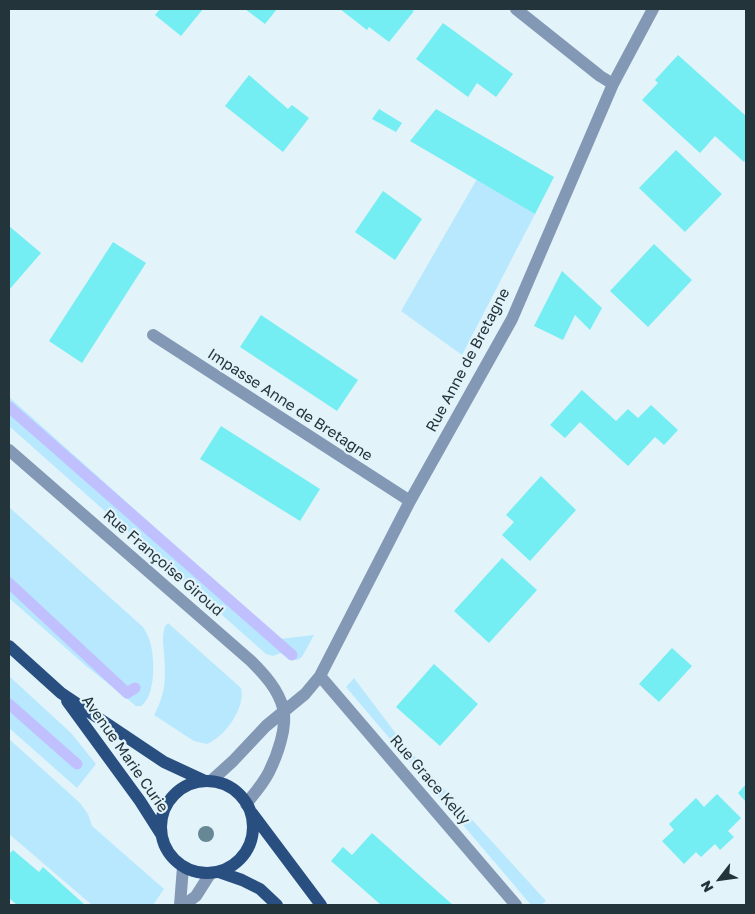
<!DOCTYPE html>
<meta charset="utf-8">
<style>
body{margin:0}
#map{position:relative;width:755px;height:914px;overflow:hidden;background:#e2f3fa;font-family:"Golos Text",sans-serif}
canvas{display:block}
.frame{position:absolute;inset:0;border:10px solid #24343b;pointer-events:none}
.north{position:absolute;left:695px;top:854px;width:50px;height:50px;-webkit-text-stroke:4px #e2f3fa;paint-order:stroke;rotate:240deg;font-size:14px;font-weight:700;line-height:20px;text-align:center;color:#24343b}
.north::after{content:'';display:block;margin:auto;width:18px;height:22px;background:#24343b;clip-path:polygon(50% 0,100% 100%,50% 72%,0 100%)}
</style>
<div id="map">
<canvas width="755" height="914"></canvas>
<div class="frame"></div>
<div class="north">N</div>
</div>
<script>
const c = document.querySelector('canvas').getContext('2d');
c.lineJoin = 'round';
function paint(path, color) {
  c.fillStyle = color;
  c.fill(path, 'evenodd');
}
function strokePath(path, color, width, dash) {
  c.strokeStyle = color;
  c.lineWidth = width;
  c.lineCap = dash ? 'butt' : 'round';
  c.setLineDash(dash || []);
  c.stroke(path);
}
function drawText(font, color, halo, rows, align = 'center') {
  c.font = font + ' "Golos Text",sans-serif';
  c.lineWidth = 4.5;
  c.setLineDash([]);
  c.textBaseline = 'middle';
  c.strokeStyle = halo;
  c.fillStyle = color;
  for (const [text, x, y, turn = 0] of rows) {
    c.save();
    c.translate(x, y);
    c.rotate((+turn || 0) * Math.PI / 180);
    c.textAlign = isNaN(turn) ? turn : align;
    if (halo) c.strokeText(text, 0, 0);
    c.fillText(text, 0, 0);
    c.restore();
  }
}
paint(new Path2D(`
 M 477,179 L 535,214 L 462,355 L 401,311 Z
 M 9,397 L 280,639 L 314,635 L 302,657 L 297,660 L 292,660 L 281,653 L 273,656 L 266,654 L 9,426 Z
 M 9,507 L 143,627 C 146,632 149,637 150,642 C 155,657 156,696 141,706 L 136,706 L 85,665 L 9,598 Z
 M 168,623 L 241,688 C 246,707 225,737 207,744 L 194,741 L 154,715 C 166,693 166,678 164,653 C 163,644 162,635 165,626 Z
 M 9,676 L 71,733 L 96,764 L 77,788 L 9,728 Z
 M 354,678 L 406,747 L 546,901 L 541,905 L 531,905 L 346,687 Z
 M 9,739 L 80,803 L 88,814 L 92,826 L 164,889 L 153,905 L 92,905 L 9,834 Z`), '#b8e8fe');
strokePath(new Path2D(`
 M 9,407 L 292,655
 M 9,583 L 127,693 L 135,688
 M 9,704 L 77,764`), '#c1c0ff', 11);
paint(new Path2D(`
 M 160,9 L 203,9 L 181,36 L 155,15 Z
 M 245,9 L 277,9 L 265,24 Z
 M 340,9 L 410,9 L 414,11 L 389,42 L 369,27 L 367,30 Z
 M 443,23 L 513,74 L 496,97 L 477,83 L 468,97 L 416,59 Z
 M 678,55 L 746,116 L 746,159 L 744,162 L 715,136 L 700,153 L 642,100 L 658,83 L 655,80 Z
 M 249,75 L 288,109 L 292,105 L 309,118 L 283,152 L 225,106 Z
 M 379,109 L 402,123 L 396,132 L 372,119 Z
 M 436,109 L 554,177 L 535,214 L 410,141 Z
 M 676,150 L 722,194 L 685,232 L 639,188 Z
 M 383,191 L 422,219 L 395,260 L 355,232 Z
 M 9,226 L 41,253 L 9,290 Z
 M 113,242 L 146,263 L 82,363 L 49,341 Z
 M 654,244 L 692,280 L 648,327 L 610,291 Z
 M 562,271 L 602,308 L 590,330 L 575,315 L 563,340 L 534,326 Z
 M 261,315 L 358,380 L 337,411 L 240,347 Z
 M 582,390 L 616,421 L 628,409 L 638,418 L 651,405 L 678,430 L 664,445 L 655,437 L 628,466 L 580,422 L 565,438 L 550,425 Z
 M 221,426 L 320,489 L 300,521 L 200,459 Z
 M 541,476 L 576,510 L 530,561 L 502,535 L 514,522 L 506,515 Z
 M 502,558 L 537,590 L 489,643 L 454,611 Z
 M 672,648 L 692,666 L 659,702 L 639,684 Z
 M 434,664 L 478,704 L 440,746 L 396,707 Z
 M 746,784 L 746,802 L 738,793 Z
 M 717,794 L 741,818 L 728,831 L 734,837 L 720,850 L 715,844 L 701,857 L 696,852 L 684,864 L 662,841 L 674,830 L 669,824 L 696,798 L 704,807 Z
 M 372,833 L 428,883 L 453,905 L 381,905 L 331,861 L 343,847 L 352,855 Z
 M 13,850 L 39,872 L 43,867 L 85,905 L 17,905 L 9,898 L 9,851 L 10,853 Z`), '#74eef2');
strokePath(new Path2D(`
 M 516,9 L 600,76 L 613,84
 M 153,335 L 410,501
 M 9,450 L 251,661 C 264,674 278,689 283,708 C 288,726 277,756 269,772 C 263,784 254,794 246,804
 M 320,676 L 516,905
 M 211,781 L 233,761 L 266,726 L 305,694 L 320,676 L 410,501 L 512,319 L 613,84 L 653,9
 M 180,905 L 183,867
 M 184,905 L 196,896 L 210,874`), '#8298b5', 12);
strokePath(new Path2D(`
 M 9,646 L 61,693 L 164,762 L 205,781
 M 67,701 L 140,801 L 161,834
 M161 827a46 46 0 1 1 92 0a46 46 0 1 1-92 0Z
 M 252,813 L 321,905
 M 219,872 L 242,880 L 260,889 L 277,905`), '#294f80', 12);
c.fillStyle = '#668894';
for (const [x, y] of [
 [206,834]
]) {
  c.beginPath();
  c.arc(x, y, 8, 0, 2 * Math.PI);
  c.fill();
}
drawText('15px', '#24343b', '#e2f3fa', [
 ["Rue Anne de Bretagne",468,360,-62],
 ["Impasse Anne de Bretagne",290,405,33],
 ["Rue Françoise Giroud",163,563,41],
 ["Avenue Marie Curie",125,754,55],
 ["Rue Grace Kelly",430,780,49]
]);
</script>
